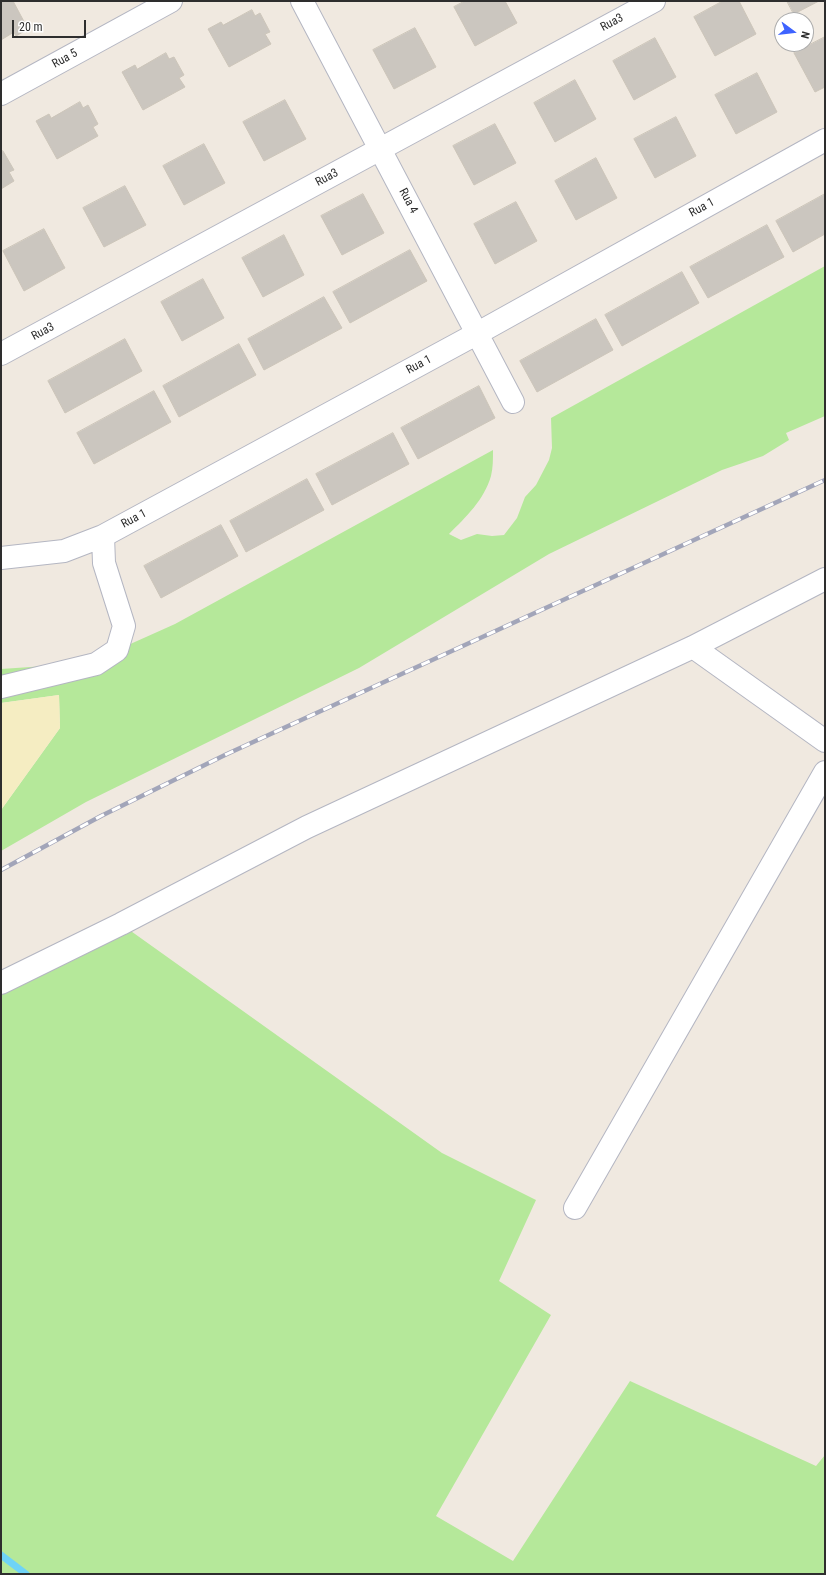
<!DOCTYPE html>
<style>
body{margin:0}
#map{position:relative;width:826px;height:1575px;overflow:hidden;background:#f0e9e0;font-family:"Roboto Condensed",sans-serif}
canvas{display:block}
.frame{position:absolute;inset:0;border:2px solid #2e2e2e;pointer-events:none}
.north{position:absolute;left:774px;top:12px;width:40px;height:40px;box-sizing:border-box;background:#fff;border:1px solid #ababab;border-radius:50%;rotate:105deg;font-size:11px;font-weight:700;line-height:16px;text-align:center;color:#2e2e2e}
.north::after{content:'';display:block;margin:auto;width:14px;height:18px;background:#3e63ff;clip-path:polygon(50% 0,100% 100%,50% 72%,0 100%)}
.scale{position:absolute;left:12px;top:20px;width:74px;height:18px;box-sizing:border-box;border:2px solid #2e2e2e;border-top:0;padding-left:5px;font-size:12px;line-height:14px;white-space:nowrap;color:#2e2e2e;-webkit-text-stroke:3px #fff;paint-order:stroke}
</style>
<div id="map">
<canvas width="826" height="1575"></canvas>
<div class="frame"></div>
<div class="north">N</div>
<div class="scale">20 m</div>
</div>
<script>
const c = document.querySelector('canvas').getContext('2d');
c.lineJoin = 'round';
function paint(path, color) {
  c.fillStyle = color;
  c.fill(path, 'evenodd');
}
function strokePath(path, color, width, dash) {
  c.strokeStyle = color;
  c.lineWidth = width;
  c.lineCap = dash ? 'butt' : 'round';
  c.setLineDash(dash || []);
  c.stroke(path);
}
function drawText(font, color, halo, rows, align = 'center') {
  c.font = font + ' "Roboto Condensed",sans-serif';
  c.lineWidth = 4;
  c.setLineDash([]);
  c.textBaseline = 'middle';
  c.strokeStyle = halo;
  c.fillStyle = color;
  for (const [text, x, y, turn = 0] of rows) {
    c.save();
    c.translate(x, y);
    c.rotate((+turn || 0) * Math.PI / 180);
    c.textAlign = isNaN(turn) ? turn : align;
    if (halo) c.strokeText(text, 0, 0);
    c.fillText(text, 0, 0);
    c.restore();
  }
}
paint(new Path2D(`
 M 825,266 L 825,416 L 786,433 L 789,440 L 763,456 L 722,470 L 549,554 L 359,668 L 86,802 L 1,851 L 1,810 L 60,728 L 59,695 L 1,703 L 1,669 L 60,665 L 117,650 L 175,624 L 493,450 C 493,459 493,468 491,476 C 484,500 466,517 449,534 L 461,540 L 477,534 L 492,536 L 504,535 L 517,518 L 525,497 L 536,485 L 549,460 L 552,448 L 551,418 Z
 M 121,924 L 442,1153 L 536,1200 L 499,1281 L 551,1315 L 436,1516 L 513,1561 L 630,1381 L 816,1466 L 825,1455 L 825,1574 L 1,1574 L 1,983 Z`), '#b5e89a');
paint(new Path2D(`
 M 59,695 L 60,728 L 1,810 L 1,703 Z`), '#f5edc2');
strokePath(new Path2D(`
 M 1,1555 L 26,1574`), '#6fd3f6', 7);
const building = new Path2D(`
 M 1,1 L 13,1 L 28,29 L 16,36 L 14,32 L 1,40 Z
 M 465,1 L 505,1 L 517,23 L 475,46 L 454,7 Z
 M 723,1 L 739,1 L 756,34 L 715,56 L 694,17 Z
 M 787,1 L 819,1 L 794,14 Z
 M 252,10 L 255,16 L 260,13 L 270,32 L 265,34 L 271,44 L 229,67 L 208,29 L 221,22 L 223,25 Z
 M 415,28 L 436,67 L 394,89 L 373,50 Z
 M 825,37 L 825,87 L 815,92 L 794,53 Z
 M 655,38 L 676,77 L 634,100 L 613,61 Z
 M 166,53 L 169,59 L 174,57 L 184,75 L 179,78 L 185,87 L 143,110 L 122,72 L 135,65 L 137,69 Z
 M 757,73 L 777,112 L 736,134 L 715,95 Z
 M 575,80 L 596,119 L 555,142 L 534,103 Z
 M 285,100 L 306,139 L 264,161 L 243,122 Z
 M 80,102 L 83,108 L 88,105 L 98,124 L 93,127 L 98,136 L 57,159 L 36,121 L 49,114 L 51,118 Z
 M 676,117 L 696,156 L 655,178 L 634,139 Z
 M 495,124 L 516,163 L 474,185 L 453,146 Z
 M 204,144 L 225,183 L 184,205 L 163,166 Z
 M 3,151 L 14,170 L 9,172 L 14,181 L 1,189 L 1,152 Z
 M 596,158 L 617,198 L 576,220 L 555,181 Z
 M 125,186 L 146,225 L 104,247 L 83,208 Z
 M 363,194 L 384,233 L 342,255 L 321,216 Z
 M 825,194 L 825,234 L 793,252 L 776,221 Z
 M 516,202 L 537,241 L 495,264 L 474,224 Z
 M 767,225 L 784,257 L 708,298 L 690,267 Z
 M 44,229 L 65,268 L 24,291 L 3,251 Z
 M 284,235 L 304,275 L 263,297 L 242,258 Z
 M 410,250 L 427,281 L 350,323 L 333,292 Z
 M 682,272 L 699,303 L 622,346 L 605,315 Z
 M 203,279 L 224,318 L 182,341 L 161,302 Z
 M 324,297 L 342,328 L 264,370 L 248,339 Z
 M 596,319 L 613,350 L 537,392 L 520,361 Z
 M 125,339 L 142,371 L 65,413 L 48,381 Z
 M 239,344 L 256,375 L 179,417 L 163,386 Z
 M 479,386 L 495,418 L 418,459 L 401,428 Z
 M 154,391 L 171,422 L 94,464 L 77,433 Z
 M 393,433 L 409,464 L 332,505 L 316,474 Z
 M 307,479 L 324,510 L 246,552 L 230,521 Z
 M 221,525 L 238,556 L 161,598 L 144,566 Z`);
paint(building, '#cbc6bf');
strokePath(building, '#ccc5b9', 1);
const minor = new Path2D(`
 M 302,1 L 513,402
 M 1,94 L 171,1
 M 1,354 L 654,1
 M 1,558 L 64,551 L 103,536 L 478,333 L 825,140
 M 693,647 L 825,741
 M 1,687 L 96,664 L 117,650 L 124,626 L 104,563 L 103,536
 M 1,983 L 121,924 L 307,827 L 693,647 L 825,579
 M 575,1208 L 825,772`);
strokePath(minor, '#b4b6c2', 24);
strokePath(minor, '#fff', 22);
const rail = new Path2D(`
 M 1,870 L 101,816 L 227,754 L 825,480`);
strokePath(rail, '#a2a5b9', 4.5);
strokePath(rail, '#fff', 3, [9]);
drawText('12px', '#2e2e2e', '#fff', [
 ["Rua3",612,23,-28],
 ["Rua 5",65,59,-29],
 ["Rua3",327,178,-28],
 ["Rua 4",408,201,62],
 ["Rua 1",702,208,-29],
 ["Rua3",43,332,-28],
 ["Rua 1",419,365,-28],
 ["Rua 1",134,519,-28]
]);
</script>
